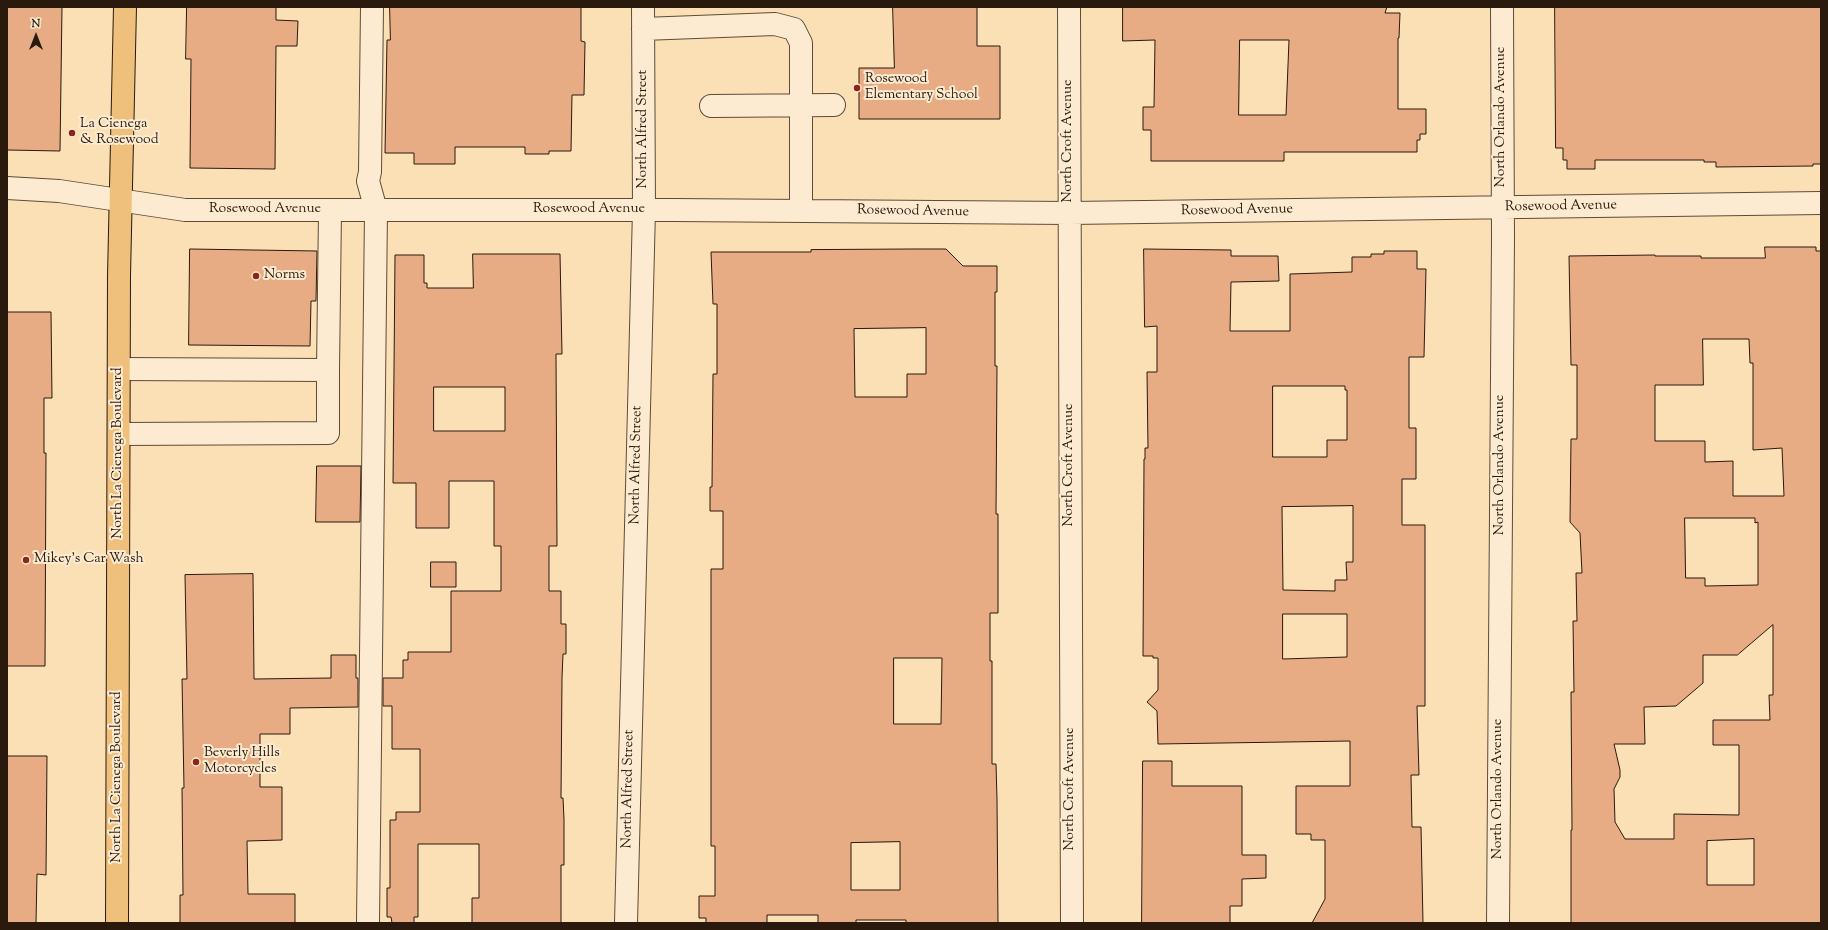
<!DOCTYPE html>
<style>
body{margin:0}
#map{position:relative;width:1828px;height:930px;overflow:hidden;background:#fbe0b6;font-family:"Sorts Mill Goudy",serif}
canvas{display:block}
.frame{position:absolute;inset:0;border:8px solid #2a190d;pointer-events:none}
.north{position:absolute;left:16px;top:16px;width:40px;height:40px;-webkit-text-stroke:3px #fcebd0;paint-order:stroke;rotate:0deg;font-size:11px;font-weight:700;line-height:16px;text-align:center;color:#2a190d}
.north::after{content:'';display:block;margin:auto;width:14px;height:18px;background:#2a190d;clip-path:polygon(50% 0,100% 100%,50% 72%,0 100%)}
</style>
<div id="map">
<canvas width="1828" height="930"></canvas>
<div class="frame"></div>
<div class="north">N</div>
</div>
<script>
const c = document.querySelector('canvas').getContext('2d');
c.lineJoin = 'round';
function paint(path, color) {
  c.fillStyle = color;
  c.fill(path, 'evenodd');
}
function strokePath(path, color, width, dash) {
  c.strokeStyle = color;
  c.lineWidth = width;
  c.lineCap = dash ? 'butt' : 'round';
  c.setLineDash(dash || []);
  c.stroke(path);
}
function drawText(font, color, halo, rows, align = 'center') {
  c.font = font + ' "Sorts Mill Goudy",serif';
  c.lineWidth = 4;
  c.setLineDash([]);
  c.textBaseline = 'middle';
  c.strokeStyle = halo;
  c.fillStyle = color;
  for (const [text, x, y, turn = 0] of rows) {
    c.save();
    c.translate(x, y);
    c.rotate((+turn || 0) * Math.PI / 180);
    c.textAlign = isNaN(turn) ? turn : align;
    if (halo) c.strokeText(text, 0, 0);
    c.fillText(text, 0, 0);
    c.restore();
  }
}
const building = new Path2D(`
 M 7,7 L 62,7 L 60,151 L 7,150 Z
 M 187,7 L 276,7 L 276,20 L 298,21 L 297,46 L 276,46 L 275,169 L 190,168 L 191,59 L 186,59 Z
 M 390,7 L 581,7 L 581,41 L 585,42 L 584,95 L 572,95 L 571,151 L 549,151 L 549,154 L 525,154 L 525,147 L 455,147 L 455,164 L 414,164 L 414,153 L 385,153 L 387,40 L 390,40 Z
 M 893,7 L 977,7 L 977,46 L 1000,46 L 1000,119 L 859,119 L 859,68 L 894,68 Z
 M 1123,7 L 1387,7 L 1385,13 L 1400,13 L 1399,38 L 1398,38 L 1398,109 L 1426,109 L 1426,134 L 1420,134 L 1420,140 L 1417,140 L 1417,152 L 1284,152 L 1284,161 L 1151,161 L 1151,130 L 1143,130 L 1143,107 L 1154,107 L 1155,40 L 1123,41 ZM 1240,40 L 1289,40 L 1286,115 L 1239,115 Z
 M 1555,7 L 1821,7 L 1821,164 L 1813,164 L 1813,166 L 1716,167 L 1716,162 L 1704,162 L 1704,160 L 1595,160 L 1595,169 L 1567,169 L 1567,160 L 1563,160 L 1563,148 L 1556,148 Z
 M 1765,247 L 1816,247 L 1816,251 L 1821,251 L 1821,923 L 1571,923 L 1571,830 L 1572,830 L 1571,692 L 1574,692 L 1573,621 L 1577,621 L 1576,573 L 1582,573 L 1580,533 L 1570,522 L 1571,439 L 1577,439 L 1577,365 L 1571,365 L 1569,256 L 1655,255 L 1655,256 L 1701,256 L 1701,258 L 1765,258 ZM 1703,339 L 1749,339 L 1750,363 L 1753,363 L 1753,450 L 1782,448 L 1784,496 L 1733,496 L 1733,461 L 1705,462 L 1705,441 L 1655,441 L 1655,385 L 1703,385 ZM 1685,518 L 1755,518 L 1755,523 L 1758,522 L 1758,585 L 1705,586 L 1705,578 L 1686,578 ZM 1773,625 L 1773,695 L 1769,695 L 1770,720 L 1713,720 L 1713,745 L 1739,745 L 1739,815 L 1674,814 L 1674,839 L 1625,839 L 1615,822 L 1614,789 L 1620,777 L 1620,770 L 1614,744 L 1645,744 L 1644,707 L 1676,706 L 1703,683 L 1703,655 L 1737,655 ZM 1754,839 L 1754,885 L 1707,885 L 1707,841 Z
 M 190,249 L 317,251 L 316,301 L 311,301 L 310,346 L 189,345 Z
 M 911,249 L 946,249 L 963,266 L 997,266 L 997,292 L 995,292 L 995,366 L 997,366 L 996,514 L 998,514 L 998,613 L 990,613 L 990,661 L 992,661 L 992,764 L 996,764 L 997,799 L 998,923 L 906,923 L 906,920 L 856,920 L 856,923 L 818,923 L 818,915 L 767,915 L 767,923 L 706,923 L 706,918 L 699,918 L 699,896 L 715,896 L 715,846 L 711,846 L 711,569 L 723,569 L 723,511 L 710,511 L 710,487 L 712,487 L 713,374 L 717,374 L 717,304 L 713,304 L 711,252 L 811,252 L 811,250 ZM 926,328 L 926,374 L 907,374 L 907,397 L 855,397 L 854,329 ZM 894,658 L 942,658 L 941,724 L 894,724 ZM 900,842 L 900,890 L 851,890 L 851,843 Z
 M 1144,249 L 1231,250 L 1231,256 L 1278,256 L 1279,281 L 1231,282 L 1230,331 L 1290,331 L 1290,274 L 1352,272 L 1352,257 L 1371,257 L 1371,254 L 1384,254 L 1384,251 L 1417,251 L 1417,269 L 1426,269 L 1424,357 L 1409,357 L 1409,428 L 1416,428 L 1416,479 L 1402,479 L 1402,525 L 1425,525 L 1425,706 L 1417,706 L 1419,775 L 1411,775 L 1412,827 L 1421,827 L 1423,923 L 1312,923 L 1325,899 L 1325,840 L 1311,840 L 1311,834 L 1296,834 L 1296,786 L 1350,786 L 1350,741 L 1158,744 L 1157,711 L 1147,702 L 1158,690 L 1158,658 L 1153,658 L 1153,656 L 1143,656 L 1144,459 L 1145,459 L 1145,448 L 1148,448 L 1147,372 L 1157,372 L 1157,326 L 1145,327 ZM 1273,386 L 1345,386 L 1345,390 L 1347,390 L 1347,440 L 1327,440 L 1327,457 L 1273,457 ZM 1353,506 L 1353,562 L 1346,562 L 1347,580 L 1335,580 L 1335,591 L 1283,590 L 1282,507 ZM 1283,614 L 1347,614 L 1347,657 L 1283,659 Z
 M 473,254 L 560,254 L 562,354 L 556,354 L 557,546 L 549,546 L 549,591 L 561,591 L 561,624 L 566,624 L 566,654 L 563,654 L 562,678 L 561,798 L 563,798 L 564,819 L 564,865 L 561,865 L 561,923 L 472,923 L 472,898 L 479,898 L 479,844 L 418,844 L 418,917 L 414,917 L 414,923 L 392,923 L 391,917 L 387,917 L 387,888 L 390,888 L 390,820 L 396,820 L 396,812 L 420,812 L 420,749 L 392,749 L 392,706 L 383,706 L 383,678 L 403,678 L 403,660 L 408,660 L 408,652 L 451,652 L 451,591 L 501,591 L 501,546 L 494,546 L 494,481 L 449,481 L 449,528 L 416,528 L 416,483 L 393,483 L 395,255 L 424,255 L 424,283 L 427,283 L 427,288 L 473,288 ZM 434,387 L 505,387 L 505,431 L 434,431 Z
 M 7,312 L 51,312 L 52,398 L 44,398 L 44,453 L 46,453 L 45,666 L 7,666 Z
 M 317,466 L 361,466 L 360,522 L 316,522 Z
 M 431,562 L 456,562 L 456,587 L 431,587 Z
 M 253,574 L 254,679 L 331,678 L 331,655 L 356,655 L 356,678 L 358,678 L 358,707 L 290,708 L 290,734 L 260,734 L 260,787 L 282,787 L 282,840 L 247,841 L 248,894 L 295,894 L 295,923 L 180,923 L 180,895 L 183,895 L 182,788 L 184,788 L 182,679 L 187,679 L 185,575 Z
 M 7,756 L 47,756 L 46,875 L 37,874 L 36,923 L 7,923 Z
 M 1143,761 L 1172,761 L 1172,786 L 1242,786 L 1242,855 L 1266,855 L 1266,878 L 1242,879 L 1242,906 L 1230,906 L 1230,923 L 1142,923 Z`);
paint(building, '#e8ac85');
strokePath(building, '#2a190d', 1);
const minor = new Path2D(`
 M 1069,7 L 1072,923
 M 643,29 L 775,24 L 794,29 L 801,43 L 801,211
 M 711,106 L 834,105
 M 7,188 L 59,191 L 185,210 L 673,210 L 1070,213 L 1821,203
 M 119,369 L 328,370 L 328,433 L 119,434
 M 328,370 L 330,210
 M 368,923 L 376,210 L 368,181 L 370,172 L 372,7
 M 626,923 L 644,210 L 643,7
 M 1498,923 L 1503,237 L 1502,7`);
const major = new Path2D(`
 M 117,923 L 119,276 L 125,7`);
strokePath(minor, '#5e4b37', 24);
strokePath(major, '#2a190d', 24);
strokePath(minor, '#fcebd0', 22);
strokePath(major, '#eec07b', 22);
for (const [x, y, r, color] of [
 [857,88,4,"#8f2418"],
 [72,133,4,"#8f2418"],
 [256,276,4,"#8f2418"],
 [26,560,4,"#8f2418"],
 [196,762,4,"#8f2418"]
]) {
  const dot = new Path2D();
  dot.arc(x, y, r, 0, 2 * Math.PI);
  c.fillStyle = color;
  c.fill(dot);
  strokePath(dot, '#fcebd0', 1.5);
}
drawText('14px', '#2a190d', '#fcebd0', [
 ["Rosewood",865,80],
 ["Elementary School",865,96],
 ["La Cienega",80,125],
 ["& Rosewood",80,141],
 ["Norms",264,276],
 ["Mikey's Car Wash",34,560],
 ["Beverly Hills",204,754],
 ["Motorcycles",204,770]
], 'left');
drawText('14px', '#2a190d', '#fcebd0', [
 ["North Orlando Avenue",1502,117,-90],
 ["North Alfred Street",644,129,-90],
 ["North Croft Avenue",1069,141,-90],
 ["Rosewood Avenue",1561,207,-1],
 ["Rosewood Avenue",265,210],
 ["Rosewood Avenue",589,210],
 ["Rosewood Avenue",1237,211,-1],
 ["Rosewood Avenue",913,212,1],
 ["North La Cienega Boulevard",119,453,-90],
 ["North Alfred Street",637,465,-89],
 ["North Croft Avenue",1070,465,-90],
 ["North Orlando Avenue",1501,465,-90],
 ["North La Cienega Boulevard",118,777,-90],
 ["North Alfred Street",629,789,-89],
 ["North Croft Avenue",1071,789,-90],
 ["North Orlando Avenue",1499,789,-90]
]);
</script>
